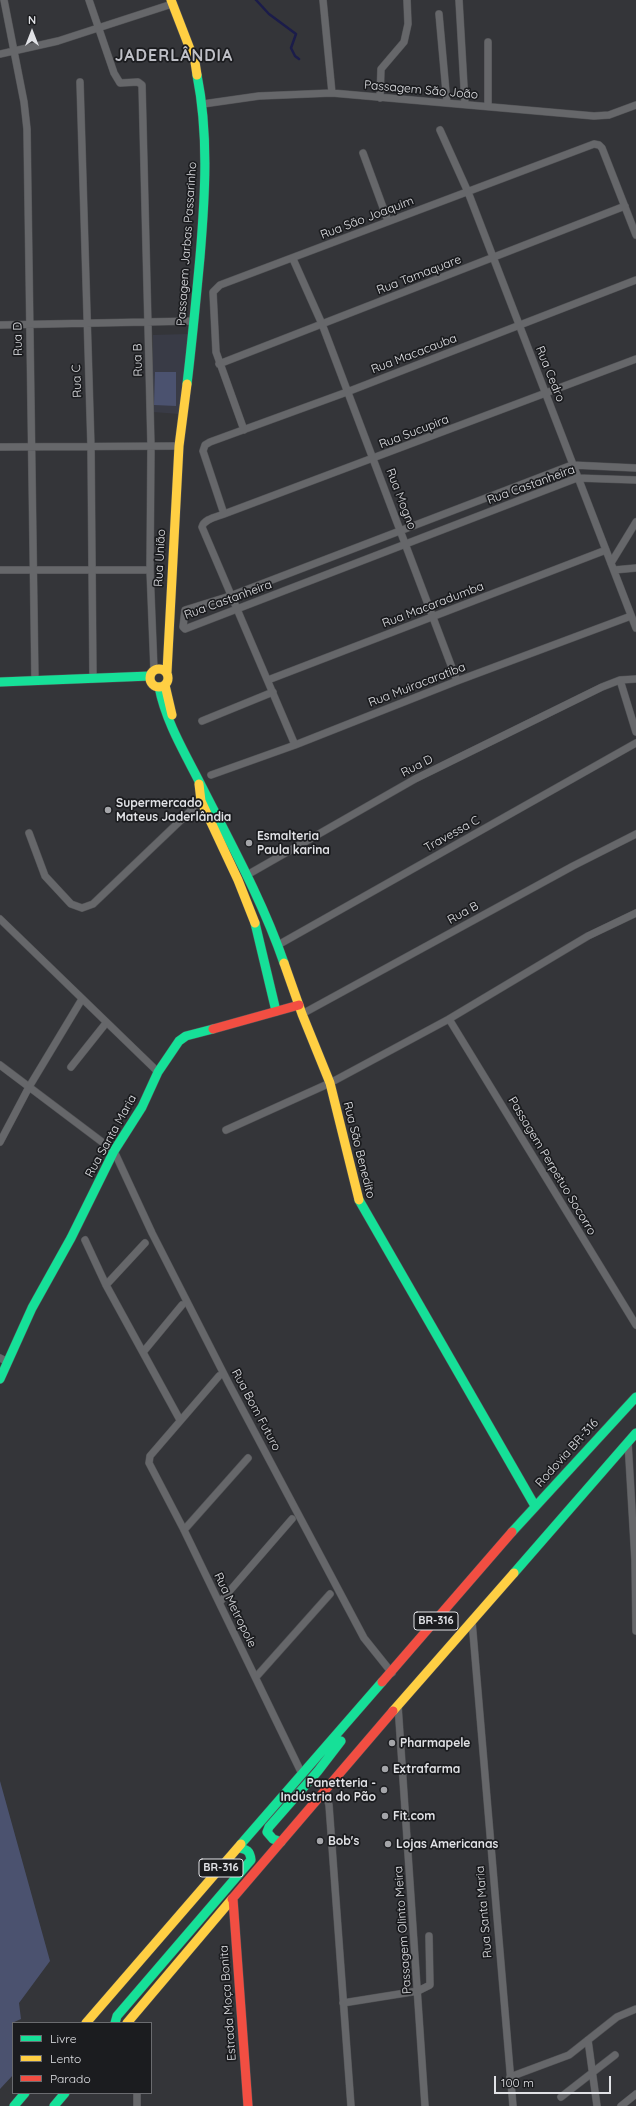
<!DOCTYPE html>
<meta charset="utf-8">
<style>
body{margin:0}
#map{position:relative;width:636px;height:2106px;overflow:hidden;background:#343539;font-family:Quicksand,sans-serif}
canvas{display:block}
.legend{position:absolute;left:12px;top:2022px;width:140px;height:72px;box-sizing:border-box;background:#1b1c1f;border:1px solid #6a6b6f;margin:0;padding:5px 7px;list-style:none;font-size:12px;color:#e1e2e6}
.legend li{display:flex;align-items:center;gap:8px;height:20px}
.legend b{width:20px;border:1px solid #6a6b6f}
.north{position:absolute;left:12px;top:12px;width:40px;height:40px;-webkit-text-stroke:3px #1b1c1f;paint-order:stroke;rotate:0deg;font-size:11px;font-weight:700;line-height:16px;text-align:center;color:#e1e2e6}
.north::after{content:'';display:block;margin:auto;width:14px;height:18px;background:#e1e2e6;clip-path:polygon(50% 0,100% 100%,50% 72%,0 100%)}
.scale{position:absolute;left:494px;top:2076px;width:117px;height:18px;box-sizing:border-box;border:2px solid #e1e2e6;border-top:0;padding-left:5px;font-size:12px;line-height:14px;white-space:nowrap;color:#e1e2e6;-webkit-text-stroke:3px #1b1c1f;paint-order:stroke}
</style>
<div id="map">
<canvas width="636" height="2106"></canvas>
<ul class="legend">
<li><b style="height:5px;background:#16e098"></b>Livre</li>
<li><b style="height:5px;background:#ffcf43"></b>Lento</li>
<li><b style="height:5px;background:#f24e42"></b>Parado</li>
</ul>
<div class="north">N</div>
<div class="scale">100 m</div>
</div>
<script>
const c = document.querySelector('canvas').getContext('2d');
c.lineJoin = 'round';
function paint(path, color) {
  c.fillStyle = color;
  c.fill(path, 'evenodd');
}
function strokePath(path, color, width, dash) {
  c.strokeStyle = color;
  c.lineWidth = width;
  c.lineCap = dash ? 'butt' : 'round';
  c.setLineDash(dash || []);
  c.stroke(path);
}
function drawText(font, color, halo, rows, align = 'center') {
  c.font = font + ' Quicksand,sans-serif';
  c.lineWidth = 3.5;
  c.setLineDash([]);
  c.textBaseline = 'middle';
  c.strokeStyle = halo;
  c.fillStyle = color;
  for (const [text, x, y, turn = 0] of rows) {
    c.save();
    c.translate(x, y);
    c.rotate((+turn || 0) * Math.PI / 180);
    c.textAlign = isNaN(turn) ? turn : align;
    if (halo) c.strokeText(text, 0, 0);
    c.fillText(text, 0, 0);
    c.restore();
  }
}
paint(new Path2D(`
 M 188,334 L 179,414 L 153,412 L 153,335 Z`), '#393b46');
paint(new Path2D(`
 M 155,372 L 176,372 L 176,406 L 154,405 Z
 M 0,1781 L 50,1961 L 19,2003 L 21,2019 L 12,2023 L 13,2075 L 0,2089 Z`), '#4b526f');
strokePath(new Path2D(`
 M 256,0 L 269,14 L 296,34 L 291,48 L 295,56 L 299,59`), '#1b1c4a', 2.5);
const street = new Path2D(`
 M 4,0 L 24,102 L 27,129 L 35,681
 M 89,0 L 114,73 L 120,83 L 138,82 L 142,85 L 151,446 L 150,570 L 154,670
 M 323,0 L 332,93
 M 459,0 L 465,104
 M 439,14 L 447,103
 M 488,42 L 488,106
 M 0,54 L 58,41 L 172,4
 M 80,82 L 91,447 L 93,679
 M 380,98 L 381,69 L 404,42 L 408,24 L 407,0
 M 203,104 L 259,96 L 332,93 L 594,116 L 609,115 L 636,105
 M 440,130 L 468,192 L 636,628
 M 363,153 L 388,221
 M 293,259 L 322,324 L 457,681
 M 0,325 L 194,321
 M 219,364 L 625,206
 M 244,430 L 216,352 L 213,292 L 220,285 L 594,144 L 599,145 L 602,148 L 636,235
 M 0,447 L 179,446
 M 636,468 L 572,465 L 230,596 L 185,610 L 183,627 L 185,629 L 577,478 L 636,480
 M 224,514 L 203,451 L 205,445 L 210,442 L 347,392 L 636,280
 M 611,563 L 636,522
 M 0,570 L 150,570
 M 614,570 L 636,568
 M 268,680 L 606,550
 M 620,680 L 636,732
 M 202,721 L 273,692
 M 295,745 L 202,527 C 204,519 216,517 224,514 L 636,359
 M 211,775 L 295,745 L 457,681 L 631,616
 M 29,833 L 45,876 L 71,904 L 82,908 L 93,904 L 201,801
 M 247,875 L 415,779 L 602,687 L 620,680 L 636,679
 M 0,919 L 158,1072
 M 278,945 L 636,743
 M 302,1014 L 573,866 L 636,834
 M 449,1019 L 636,1325
 M 0,1065 L 114,1151 L 152,1233 L 229,1384 L 364,1638 L 392,1673
 M 71,1067 L 106,1023
 M 226,1130 L 330,1083 L 449,1019 L 588,936 L 636,913
 M 0,1142 L 29,1087 L 82,999
 M 85,1240 L 106,1285 L 180,1420
 M 106,1285 L 145,1243
 M 144,1351 L 182,1305
 M 0,1358 L 8,1362
 M 219,1376 L 150,1456 L 149,1463 L 184,1530 L 302,1774
 M 628,1442 L 635,1560 L 636,1631
 M 184,1530 L 248,1458
 M 220,1602 L 292,1519
 M 472,1621 L 513,2106
 M 256,1677 L 330,1594
 M 398,1705 L 425,2106
 M 325,1791 L 329,1805 L 351,2106
 M 343,2003 L 418,1991 L 430,1985 L 429,1936
 M 588,2040 L 597,2106
 M 510,2077 L 569,2055 L 617,2017 L 636,2009
 M 137,2093 L 137,2106
 M 561,2097 L 615,2055
 M 621,2106 L 636,2094`);
const fast = new Path2D(`
 M 187,384 C 192,342 196,300 200,257 C 205,197 209,135 197,75
 M 0,682 L 150,676
 M 159,687 C 166,723 186,755 202,787 C 231,844 263,902 284,963
 M 255,923 L 276,1011
 M 359,1200 L 535,1506
 M 0,1379 L 32,1308 L 71,1238 L 114,1151 L 142,1107 L 158,1072 L 179,1041 L 186,1036 L 213,1029
 M 512,1532 L 636,1397
 M 514,1573 L 636,1433
 M 281,1842 L 273,1839 L 267,1832 L 269,1827 L 318,1771 L 341,1741
 M 241,1844 L 382,1682
 M 115,2023 L 117,2016 L 251,1860 C 250,1851 247,1849 238,1848
 M 14,2106 L 25,2093
 M 54,2106 L 65,2093`);
const slow = new Path2D(`
 M 171,0 L 195,62 L 197,75
 M150 678a9 9 0 1 1 18 0a9 9 0 1 1-18 0Z
 M 167,672 L 179,446 L 187,384
 M 165,685 L 172,715
 M 199,784 L 201,801 L 238,880 L 255,923
 M 284,963 L 302,1014 L 330,1083 L 359,1200
 M 393,1711 L 514,1573
 M 86,2023 L 241,1844
 M 127,2023 L 232,1899`);
const jam = new Path2D(`
 M 213,1029 L 299,1005
 M 382,1682 L 512,1532
 M 232,1899 L 393,1711
 M 233,1899 L 248,2106`);
strokePath(street, '#505154', 8);
strokePath(fast, '#505154', 10);
strokePath(slow, '#505154', 10);
strokePath(jam, '#505154', 10);
strokePath(street, '#66676a', 7);
strokePath(fast, '#16e098', 9);
strokePath(slow, '#ffcf43', 9);
strokePath(jam, '#f24e42', 9);
for (const [x, y, r, color] of [
 [108,810,4,"#a4a5a9"],
 [249,843,4,"#a4a5a9"],
 [392,1743,4,"#a4a5a9"],
 [385,1769,4,"#a4a5a9"],
 [384,1790,4,"#a4a5a9"],
 [385,1816,4,"#a4a5a9"],
 [320,1841,4,"#a4a5a9"],
 [388,1844,4,"#a4a5a9"]
]) {
  const dot = new Path2D();
  dot.arc(x, y, r, 0, 2 * Math.PI);
  c.fillStyle = color;
  c.fill(dot);
  strokePath(dot, '#1b1c1f', 1.5);
}
for (const [x, y, w] of [
 [436,1621,44],
 [221,1868,44]
]) {
  const box = new Path2D();
  box.roundRect(x - w / 2, y - 9, w, 18, 3);
  c.fillStyle = '#1b1c1f';
  c.fill(box);
  strokePath(box, '#e1e2e6', 1);
}
drawText('bold 11px', '#e1e2e6', null, [
 ["BR-316",436,1621],
 ["BR-316",221,1868]
]);
drawText('12px', '#e1e2e6', '#1b1c1f', [
 ["Passagem São João",421,90,5],
 ["Rua São Joaquim",367,218,-21],
 ["Passagem Jarbas Passarinho",187,244,-86],
 ["Rua Tamaquare",419,275,-21],
 ["Rua D",18,339,-91],
 ["Rua Macacauba",414,354,-21],
 ["Rua B",138,360,-91],
 ["Rua Cedro",550,374,68],
 ["Rua C",77,381,-92],
 ["Rua Sucupira",414,432,-21],
 ["Rua Castanheira",531,485,-20],
 ["Rua Mogno",401,499,69],
 ["Rua União",160,558,-87],
 ["Rua Castanheira",228,600,-20],
 ["Rua Macaradumba",433,605,-21],
 ["Rua Muiracaratiba",417,685,-21],
 ["Rua D",417,766,-27],
 ["Travessa C",452,834,-29],
 ["Rua B",463,913,-29],
 ["Rua Santa Maria",111,1136,-61],
 ["Rua São Benedito",359,1150,76],
 ["Passagem Perpetuo Socorro",552,1166,59],
 ["Rua Bom Futuro",256,1410,62],
 ["Rodovia BR-316",567,1453,-48],
 ["Rua Metropole",235,1610,64],
 ["Rua Santa Maria",484,1912,-95],
 ["Passagem Olinto Meira",403,1930,-94],
 ["Estrada Moça Bonita",228,2003,-94]
]);
drawText('bold 12px', '#e1e2e6', '#1b1c1f', [
 ["Supermercado",116,803],
 ["Mateus Jaderlândia",116,817],
 ["Esmalteria",257,836],
 ["Paula karina",257,850],
 ["Pharmapele",400,1743],
 ["Extrafarma",393,1769],
 ["Panetteria -",376,1783,"right"],
 ["Indústria do Pão",376,1797,"right"],
 ["Fit.com",393,1816],
 ["Bob's",328,1841],
 ["Lojas Americanas",396,1844]
], 'left');
c.letterSpacing = '1px';
drawText('bold 16px', '#bebfc6', '#1b1c1f', [
 ["JADERLÂNDIA",174,56]
]);
c.letterSpacing = '0px';
</script>
